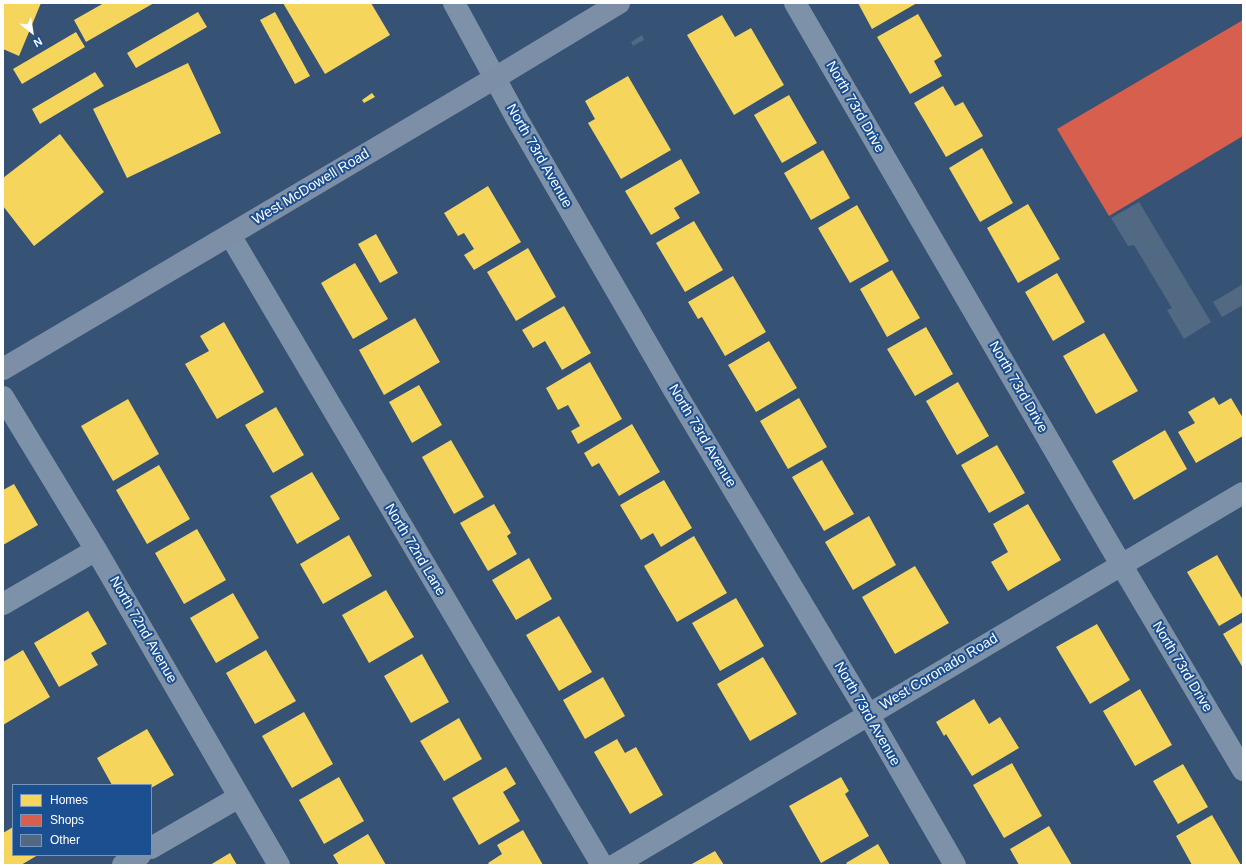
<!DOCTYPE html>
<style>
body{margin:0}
#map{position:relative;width:1246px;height:868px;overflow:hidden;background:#365274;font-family:Arial,sans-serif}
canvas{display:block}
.frame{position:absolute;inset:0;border:4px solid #fff;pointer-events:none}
.legend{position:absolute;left:12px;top:784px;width:140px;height:72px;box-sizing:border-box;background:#1b4f8f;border:1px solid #7695bc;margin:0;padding:5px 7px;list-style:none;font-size:12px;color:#fff}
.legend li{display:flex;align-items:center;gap:8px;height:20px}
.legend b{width:20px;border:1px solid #7695bc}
.north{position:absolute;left:12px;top:12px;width:40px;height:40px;-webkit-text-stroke:3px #1b4f8f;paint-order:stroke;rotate:150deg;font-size:11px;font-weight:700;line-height:16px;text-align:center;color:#fff}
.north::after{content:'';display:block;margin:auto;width:14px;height:18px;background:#fff;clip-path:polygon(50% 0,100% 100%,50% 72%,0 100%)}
</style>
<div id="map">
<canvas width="1246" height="868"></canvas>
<div class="frame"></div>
<ul class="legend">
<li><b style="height:11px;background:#f6d55c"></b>Homes</li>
<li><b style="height:11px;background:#d6604d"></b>Shops</li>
<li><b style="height:11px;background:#526984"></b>Other</li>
</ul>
<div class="north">N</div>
</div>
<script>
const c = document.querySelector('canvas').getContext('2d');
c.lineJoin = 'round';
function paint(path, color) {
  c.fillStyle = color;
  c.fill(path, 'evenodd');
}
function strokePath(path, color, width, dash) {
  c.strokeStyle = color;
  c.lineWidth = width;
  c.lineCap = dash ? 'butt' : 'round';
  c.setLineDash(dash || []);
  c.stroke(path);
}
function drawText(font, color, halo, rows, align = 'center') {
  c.font = font + ' Arial,sans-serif';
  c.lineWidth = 4;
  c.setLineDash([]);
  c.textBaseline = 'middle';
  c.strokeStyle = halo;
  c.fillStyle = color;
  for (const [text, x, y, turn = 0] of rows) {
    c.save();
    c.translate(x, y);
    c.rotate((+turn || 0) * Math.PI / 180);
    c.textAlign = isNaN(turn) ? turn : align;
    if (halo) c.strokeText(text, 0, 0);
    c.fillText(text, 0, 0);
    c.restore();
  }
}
paint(new Path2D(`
 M 3,3 L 41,3 L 19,56 L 3,49 Z
 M 104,3 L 154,3 L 86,42 L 74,20 Z
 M 283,3 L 371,3 L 390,35 L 325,74 Z
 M 858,3 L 917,3 L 872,29 Z
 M 198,12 L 207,27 L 136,68 L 127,53 Z
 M 275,12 L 310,76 L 295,84 L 260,20 Z
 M 918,14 L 942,56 L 934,61 L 942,76 L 910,94 L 877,37 Z
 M 722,15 L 735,37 L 751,28 L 784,85 L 734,115 L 687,35 Z
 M 76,32 L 85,47 L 22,84 L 13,69 Z
 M 188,63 L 221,133 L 127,178 L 93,109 Z
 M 95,72 L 104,86 L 40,124 L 32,109 Z
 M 628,76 L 671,150 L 621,179 L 588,123 L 595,119 L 585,101 Z
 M 943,86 L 955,106 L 963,102 L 983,136 L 946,157 L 914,103 Z
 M 372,93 L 375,97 L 364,103 L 362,100 Z
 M 789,95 L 817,143 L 782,163 L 754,115 Z
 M 60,134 L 104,192 L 34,246 L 3,206 L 3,178 Z
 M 982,148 L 1013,203 L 980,222 L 949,168 Z
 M 823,150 L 850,198 L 811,220 L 784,173 Z
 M 681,159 L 700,193 L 674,208 L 680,218 L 651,235 L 625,191 Z
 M 488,186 L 521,242 L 474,270 L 464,255 L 474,249 L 464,233 L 458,236 L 444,213 Z
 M 1028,204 L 1060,259 L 1018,283 L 987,228 Z
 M 857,205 L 889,261 L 850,283 L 818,228 Z
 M 694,221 L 723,270 L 685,292 L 656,243 Z
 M 376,234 L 398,273 L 380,283 L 358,244 Z
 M 528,248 L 556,297 L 516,321 L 487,272 Z
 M 355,263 L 388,319 L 353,339 L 321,283 Z
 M 892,270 L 920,318 L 887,337 L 860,289 Z
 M 1057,273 L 1085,322 L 1053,341 L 1025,292 Z
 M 733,276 L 766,332 L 725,356 L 702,317 L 698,319 L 688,302 Z
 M 564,306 L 591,353 L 562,370 L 545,341 L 533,348 L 522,330 Z
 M 415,318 L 440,362 L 384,395 L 359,350 Z
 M 224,322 L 264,392 L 217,419 L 185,364 L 209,351 L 200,336 Z
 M 926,327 L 953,374 L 915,396 L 887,349 Z
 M 1104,333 L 1138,391 L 1096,414 L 1063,356 Z
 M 769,341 L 797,388 L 756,412 L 728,365 Z
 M 590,362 L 622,419 L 578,444 L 571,431 L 580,426 L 568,405 L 558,410 L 546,388 Z
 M 958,382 L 989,436 L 957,455 L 926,401 Z
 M 419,385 L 442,425 L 412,443 L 389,402 Z
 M 1214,397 L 1219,405 L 1231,398 L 1243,418 L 1243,436 L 1196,463 L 1178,432 L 1195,423 L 1188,412 Z
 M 799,398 L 827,447 L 788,469 L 760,421 Z
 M 128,399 L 159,454 L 113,481 L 81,426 Z
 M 276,407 L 304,455 L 273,473 L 245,425 Z
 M 632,424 L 660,472 L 619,496 L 599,463 L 592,467 L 584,453 Z
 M 1165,430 L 1187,469 L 1134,500 L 1112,461 Z
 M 451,440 L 484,497 L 454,514 L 422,457 Z
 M 997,445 L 1025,493 L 989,513 L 961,465 Z
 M 822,460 L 854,514 L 824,531 L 792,477 Z
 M 159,465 L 190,519 L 147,544 L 116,490 Z
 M 312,472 L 340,519 L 297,544 L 270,496 Z
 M 664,480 L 692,528 L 661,547 L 653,533 L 641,540 L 620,505 Z
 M 14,484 L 38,525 L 3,545 L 3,490 Z
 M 494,504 L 511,533 L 507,536 L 517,554 L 488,571 L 460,523 Z
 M 1028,504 L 1061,560 L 1008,591 L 991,562 L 1008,552 L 993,524 Z
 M 869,516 L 896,565 L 853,590 L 825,542 Z
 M 197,529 L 226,580 L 184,604 L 155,553 Z
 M 349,535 L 372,576 L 323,604 L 300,564 Z
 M 694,536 L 727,593 L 677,622 L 644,566 Z
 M 1217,555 L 1243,600 L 1243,612 L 1219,626 L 1187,572 Z
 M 529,558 L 552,599 L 516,620 L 492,580 Z
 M 915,566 L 949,623 L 895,654 L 862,597 Z
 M 386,590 L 414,637 L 369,663 L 342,615 Z
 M 233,593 L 259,638 L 216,663 L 190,618 Z
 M 736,598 L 764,646 L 720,671 L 692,623 Z
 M 88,611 L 107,644 L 91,653 L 98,665 L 59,687 L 34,643 Z
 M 559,616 L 592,672 L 559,691 L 526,635 Z
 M 1243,622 L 1243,668 L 1223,634 Z
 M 1097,624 L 1130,680 L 1090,704 L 1056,647 Z
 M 23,650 L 50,697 L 3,725 L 3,662 Z
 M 266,650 L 296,701 L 255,724 L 226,673 Z
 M 422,654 L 449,702 L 411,723 L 384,676 Z
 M 763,657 L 797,714 L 750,741 L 717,684 Z
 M 603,677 L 625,716 L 585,739 L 563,700 Z
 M 1140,689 L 1172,745 L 1135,766 L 1103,711 Z
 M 974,699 L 989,724 L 1000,717 L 1019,748 L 972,776 L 946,734 L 944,736 L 936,722 Z
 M 304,712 L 333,764 L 292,788 L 262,736 Z
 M 459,718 L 482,759 L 444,781 L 420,741 Z
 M 147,729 L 174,775 L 151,788 L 151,785 L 112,785 L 97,758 Z
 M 617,739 L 625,753 L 636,747 L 663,795 L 630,814 L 594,752 Z
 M 1012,763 L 1042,816 L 1004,838 L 973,785 Z
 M 1183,764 L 1208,807 L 1178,824 L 1153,781 Z
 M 506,767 L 516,784 L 503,792 L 520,821 L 479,845 L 452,798 Z
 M 339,777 L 364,821 L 324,844 L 299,800 Z
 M 841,777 L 849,791 L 845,794 L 869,836 L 821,863 L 789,806 Z
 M 1212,815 L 1241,865 L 1192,865 L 1176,836 Z
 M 1049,826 L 1072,865 L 1019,865 L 1010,849 Z
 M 13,827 L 13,855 L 38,855 L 21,865 L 3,865 L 3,833 Z
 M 523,830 L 543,865 L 490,865 L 488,863 L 502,854 L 497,845 Z
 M 368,834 L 386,865 L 339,865 L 333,855 Z
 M 878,844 L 890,865 L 848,865 L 846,863 Z
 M 715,851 L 724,865 L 690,865 Z
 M 230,853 L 237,865 L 210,865 Z`), '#f6d55c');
paint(new Path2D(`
 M 1243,20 L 1243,136 L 1109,216 L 1057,129 Z`), '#d6604d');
paint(new Path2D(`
 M 642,35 L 644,40 L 633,46 L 631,42 Z
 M 1139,202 L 1211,322 L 1184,339 L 1167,310 L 1172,308 L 1134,245 L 1128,246 L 1111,218 Z
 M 1243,284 L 1243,305 L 1222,317 L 1213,302 Z`), '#526984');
strokePath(new Path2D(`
 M 454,3 L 516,117 L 674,390 L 868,714 L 955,865
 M 795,3 L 1109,544 L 1243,770
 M 230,235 L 602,865
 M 3,397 L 96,550 L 279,865
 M 3,604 L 96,550
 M 151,848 L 239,797
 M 123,865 L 140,855
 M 615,865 L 1243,493`), '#7d92a8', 22);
strokePath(new Path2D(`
 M 3,369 L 495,78 L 619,3`), '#7d8ea7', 22);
drawText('14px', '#fff', '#1b4f8f', [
 ["North 73rd Drive",855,107,60],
 ["North 73rd Avenue",539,156,60],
 ["West McDowell Road",311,187,-31],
 ["North 73rd Drive",1018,387,60],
 ["North 73rd Avenue",702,436,59],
 ["North 72nd Lane",415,550,59],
 ["North 72nd Avenue",143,630,60],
 ["North 73rd Drive",1182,667,59],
 ["West Coronado Road",939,672,-31],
 ["North 73rd Avenue",867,714,60]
]);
</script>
